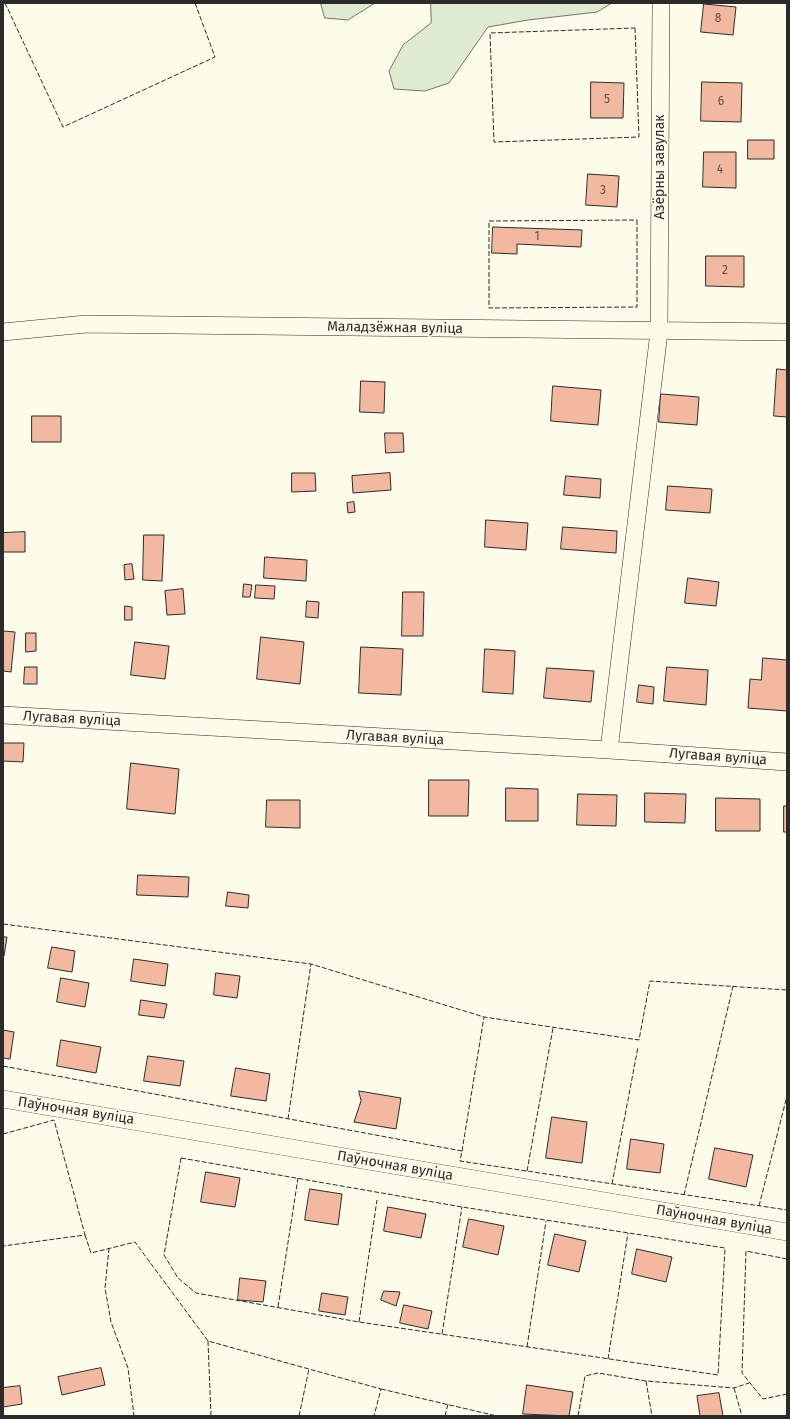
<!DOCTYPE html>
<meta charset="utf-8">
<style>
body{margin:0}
#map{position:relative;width:790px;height:1419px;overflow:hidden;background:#fdfbea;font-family:"Fira Sans",sans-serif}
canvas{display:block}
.frame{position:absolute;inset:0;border:4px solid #2b2b2b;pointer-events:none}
</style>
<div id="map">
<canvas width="790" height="1419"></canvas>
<div class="frame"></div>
</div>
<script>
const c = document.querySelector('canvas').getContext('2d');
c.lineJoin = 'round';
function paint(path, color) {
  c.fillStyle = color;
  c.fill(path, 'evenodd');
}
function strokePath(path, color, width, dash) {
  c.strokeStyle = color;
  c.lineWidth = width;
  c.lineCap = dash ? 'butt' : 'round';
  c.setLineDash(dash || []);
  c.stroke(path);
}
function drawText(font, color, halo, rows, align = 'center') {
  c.font = font + ' "Fira Sans",sans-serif';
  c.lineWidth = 3;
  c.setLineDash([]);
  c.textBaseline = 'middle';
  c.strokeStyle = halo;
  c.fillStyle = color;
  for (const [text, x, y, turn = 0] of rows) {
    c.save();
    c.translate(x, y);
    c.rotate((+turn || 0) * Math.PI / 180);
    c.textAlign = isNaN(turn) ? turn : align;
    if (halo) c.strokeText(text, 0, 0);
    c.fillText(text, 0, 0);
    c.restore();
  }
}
const green = new Path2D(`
 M 321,3 L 375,3 L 348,20 L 325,18 Z
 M 431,3 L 612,3 L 597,12 L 528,20 L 488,27 L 449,83 L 425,91 L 394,89 L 389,71 L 403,45 L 431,23 Z`);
paint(green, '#deebd1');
strokePath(green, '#74746e', 1);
const building = new Path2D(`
 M 704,4 L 736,7 L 733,35 L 701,32 Z
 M 591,82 L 624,83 L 623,118 L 591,118 Z
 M 702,82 L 742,83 L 741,122 L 701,121 Z
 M 748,140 L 774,140 L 774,159 L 748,159 Z
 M 704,152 L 736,152 L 736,188 L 703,187 Z
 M 588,174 L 619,176 L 617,207 L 586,205 Z
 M 493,227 L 582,230 L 581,247 L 517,244 L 517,254 L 492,253 Z
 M 706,256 L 744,256 L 744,287 L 706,286 Z
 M 777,369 L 787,370 L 787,417 L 774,416 Z
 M 361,381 L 385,382 L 384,413 L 360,412 Z
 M 553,386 L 601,390 L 598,425 L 551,421 Z
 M 661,394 L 699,397 L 697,425 L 659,422 Z
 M 32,416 L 61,416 L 61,442 L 32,442 Z
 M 385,433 L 403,433 L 404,452 L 386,453 Z
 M 292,473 L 315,473 L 316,491 L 292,492 Z
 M 390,473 L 391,490 L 353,493 L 352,476 Z
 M 566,476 L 601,479 L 600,498 L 564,495 Z
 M 668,486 L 712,489 L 710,513 L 666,510 Z
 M 354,502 L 355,512 L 348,513 L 347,503 Z
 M 486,520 L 528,523 L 526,550 L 485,547 Z
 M 563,527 L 617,531 L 616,553 L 561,549 Z
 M 25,532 L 25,552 L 3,552 L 3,533 Z
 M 144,535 L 164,535 L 162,581 L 143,580 Z
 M 265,557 L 307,560 L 306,581 L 264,578 Z
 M 132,564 L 134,579 L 125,580 L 124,565 Z
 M 688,578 L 719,582 L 716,606 L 685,603 Z
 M 244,584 L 252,585 L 250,597 L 243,597 Z
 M 256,585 L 275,586 L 274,599 L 255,598 Z
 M 183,589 L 185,614 L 167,615 L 165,591 Z
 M 403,592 L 424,592 L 423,636 L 402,636 Z
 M 307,601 L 319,602 L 318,618 L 306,617 Z
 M 125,606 L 132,607 L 132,620 L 125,620 Z
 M 3,631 L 15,632 L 11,672 L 3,671 Z
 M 26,633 L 36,633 L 36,651 L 26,652 Z
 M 261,637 L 304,642 L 300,684 L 257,679 Z
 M 135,642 L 169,646 L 165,679 L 131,675 Z
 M 361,647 L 403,649 L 401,695 L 359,693 Z
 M 485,649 L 515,651 L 513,694 L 483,692 Z
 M 763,658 L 787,660 L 787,711 L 748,708 L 750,679 L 761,680 Z
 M 25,667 L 37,667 L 37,684 L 24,684 Z
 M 667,667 L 708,670 L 706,705 L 664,701 Z
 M 547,668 L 594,671 L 591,702 L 544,698 Z
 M 639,685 L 654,687 L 653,704 L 637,702 Z
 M 3,743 L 24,743 L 23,762 L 3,761 Z
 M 131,763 L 179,769 L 175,814 L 127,809 Z
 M 429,780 L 469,780 L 468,816 L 429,816 Z
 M 506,788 L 538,789 L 538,821 L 506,821 Z
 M 645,793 L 686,794 L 685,823 L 645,822 Z
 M 578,794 L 617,795 L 616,826 L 577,825 Z
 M 716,798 L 760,799 L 760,831 L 716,831 Z
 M 267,800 L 300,800 L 300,828 L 266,827 Z
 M 784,806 L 787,806 L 787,832 L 784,832 Z
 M 138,875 L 189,877 L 188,897 L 137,895 Z
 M 228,892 L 249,895 L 248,908 L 226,906 Z
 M 3,937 L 7,937 L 4,956 L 3,955 Z
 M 52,947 L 75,951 L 72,972 L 48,968 Z
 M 134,959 L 168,964 L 165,986 L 131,981 Z
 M 216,973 L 240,976 L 237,998 L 214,995 Z
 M 61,978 L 89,983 L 85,1007 L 57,1002 Z
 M 141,1000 L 167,1004 L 164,1018 L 139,1015 Z
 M 3,1030 L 14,1032 L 10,1059 L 3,1058 Z
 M 61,1040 L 101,1047 L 96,1073 L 57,1066 Z
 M 148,1056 L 184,1061 L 180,1086 L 144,1081 Z
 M 236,1068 L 270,1074 L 266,1101 L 231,1096 Z
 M 359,1091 L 401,1098 L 396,1129 L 354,1122 L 361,1101 Z
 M 552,1117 L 587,1122 L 582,1163 L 546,1158 Z
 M 631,1139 L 664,1144 L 660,1173 L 627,1169 Z
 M 715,1148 L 753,1155 L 746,1187 L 709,1179 Z
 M 206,1172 L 240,1178 L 235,1207 L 201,1202 Z
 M 310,1189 L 342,1194 L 338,1225 L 305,1220 Z
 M 388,1207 L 426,1214 L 421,1238 L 384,1231 Z
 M 469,1219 L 504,1226 L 498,1255 L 463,1247 Z
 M 555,1234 L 586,1241 L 579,1272 L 548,1265 Z
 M 637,1249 L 672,1257 L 666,1282 L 632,1274 Z
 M 240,1278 L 266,1281 L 263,1302 L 238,1300 Z
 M 384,1291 L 400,1292 L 396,1306 L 381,1300 Z
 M 322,1293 L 348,1297 L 345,1315 L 319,1311 Z
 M 404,1305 L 432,1311 L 428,1329 L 400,1323 Z
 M 101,1368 L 105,1385 L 62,1395 L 58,1377 Z
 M 527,1385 L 573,1392 L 569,1416 L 523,1414 Z
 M 20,1386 L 22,1404 L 3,1407 L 3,1388 Z
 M 719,1393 L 723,1416 L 700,1416 L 697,1396 Z`);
paint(building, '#f2b8a0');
strokePath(building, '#2b2b2b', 1);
const street = new Path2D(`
 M 3,332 L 86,324 L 787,332
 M 3,715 L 609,750 L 787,762
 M 609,750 L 659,332 L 661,3
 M 3,1099 L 787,1232`);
strokePath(street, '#2b2b2b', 18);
strokePath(street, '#fdfbea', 17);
strokePath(new Path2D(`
 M 5,3 L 63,127 L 215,57 L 195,3
 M 635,28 L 639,137 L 494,142 L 490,33 Z
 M 637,220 L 637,307 L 489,308 L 489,221 Z
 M 3,924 L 311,964 L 484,1017 L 639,1040 L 650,981 L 787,990
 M 3,1066 L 462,1151 L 460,1161 L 787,1210
 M 288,1119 L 311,964
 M 3,1134 L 54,1120 L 85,1235 L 3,1246
 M 462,1151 L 484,1017
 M 181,1158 L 462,1207 L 725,1248 L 718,1375 L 359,1322 L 196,1293 L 178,1278 L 164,1255 Z
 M 527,1171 L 553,1028
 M 612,1184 L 638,1047
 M 684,1195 L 733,986
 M 759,1206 L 787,1096
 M 85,1235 L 91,1253 L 135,1242 L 208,1341 L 381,1389 L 374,1416
 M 109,1248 L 105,1288 L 111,1322 L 128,1368 L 134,1416
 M 787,1259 L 746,1251 L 742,1373 L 763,1399 L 787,1394
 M 278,1307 L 298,1178
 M 359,1322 L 377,1200
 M 442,1334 L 462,1207
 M 208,1341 L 211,1416
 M 527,1347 L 546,1221
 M 608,1359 L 628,1233
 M 646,1381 L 652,1416
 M 734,1388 L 742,1416
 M 381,1389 L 497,1416
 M 299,1416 L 309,1369
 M 445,1416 L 448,1404
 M 578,1416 L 585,1376 L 598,1373 L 646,1381 L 734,1388 L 749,1383`), '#2b2b2b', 1, [5, 2]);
drawText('12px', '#5d4e48', null, [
 ["8",718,19],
 ["5",607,100],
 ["6",721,102],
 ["4",720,170],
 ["3",603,191],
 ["1",537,237],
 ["2",725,271]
]);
drawText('14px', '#2b2b2b', '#fdfbea', [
 ["Азёрны завулак",660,167,-90],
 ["Маладзёжная вуліца",395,328,1],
 ["Лугавая вуліца",72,719,3],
 ["Лугавая вуліца",395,738,3],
 ["Лугавая вуліца",718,757,4],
 ["Паўночная вуліца",76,1111,9],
 ["Паўночная вуліца",395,1166,10],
 ["Паўночная вуліца",714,1220,10]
]);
</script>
